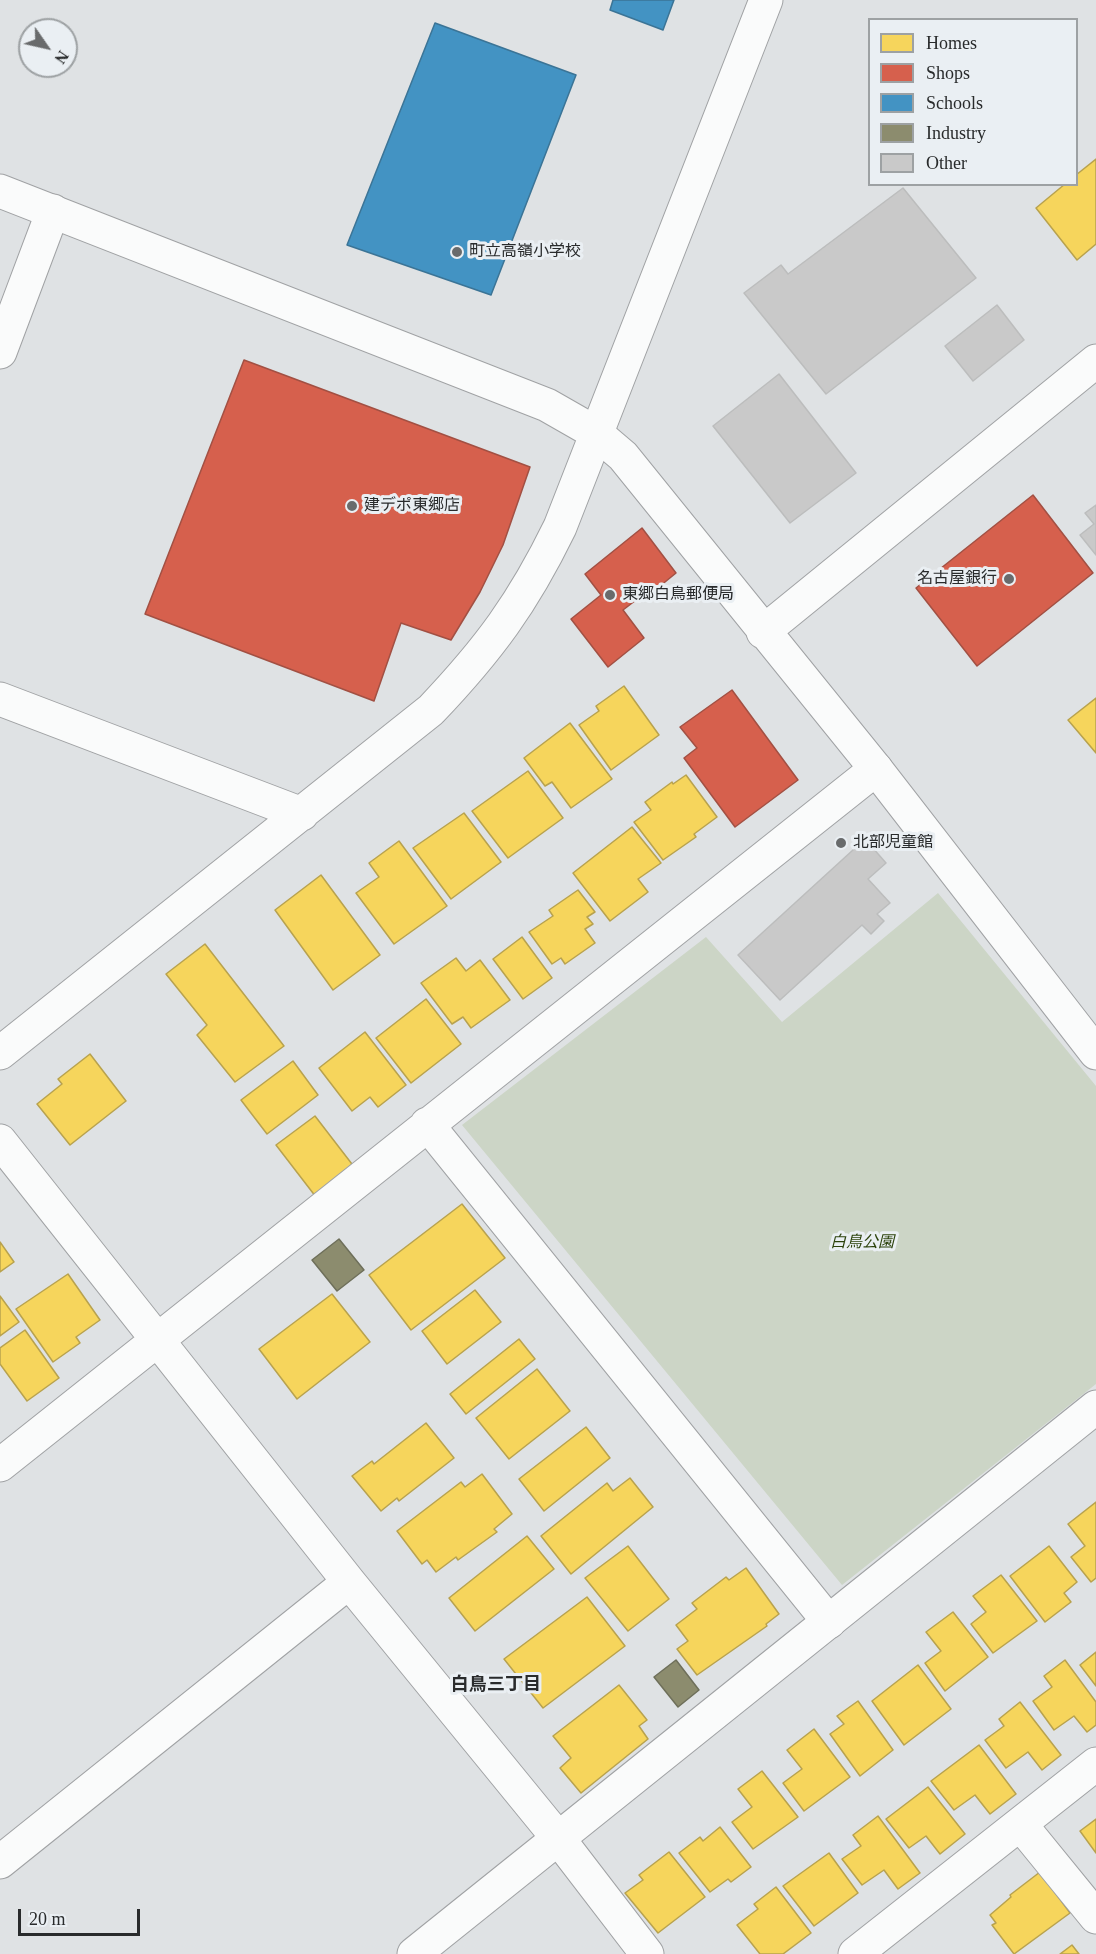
<!DOCTYPE html>
<meta charset="utf-8">
<style>
body{margin:0}
#map{position:relative;width:1096px;height:1954px;overflow:hidden;background:#dfe2e4;font-family:"Times New Roman",serif}
canvas{display:block}
.legend{position:absolute;left:868px;top:18px;width:210px;height:168px;box-sizing:border-box;background:#eaeff3;border:2px solid #9da1a3;margin:0;padding:8px 10px;list-style:none;font-size:18px;color:#292b2c}
.legend li{display:flex;align-items:center;gap:12px;height:30px}
.legend b{width:30px;border:2px solid #9da1a3}
.north{position:absolute;left:18px;top:18px;width:60px;height:60px;box-sizing:border-box;background:#eaeff3;border:2px solid #9da1a3;border-radius:50%;rotate:124deg;font-size:16px;font-weight:700;line-height:24px;text-align:center;color:#292b2c}
.north::after{content:'';display:block;margin:auto;width:21px;height:27px;background:#696b6c;clip-path:polygon(50% 0,100% 100%,50% 72%,0 100%)}
.scale{position:absolute;left:18px;top:1909px;width:122px;height:27px;box-sizing:border-box;border:3px solid #292b2c;border-top:0;padding-left:8px;font-size:18px;line-height:21px;white-space:nowrap;color:#292b2c;-webkit-text-stroke:4px #eaeff3;paint-order:stroke}
</style>
<div id="map">
<canvas width="1096" height="1954"></canvas>
<ul class="legend">
<li><b style="height:16px;background:#f6d55c"></b>Homes</li>
<li><b style="height:16px;background:#d6604d"></b>Shops</li>
<li><b style="height:16px;background:#4393c3"></b>Schools</li>
<li><b style="height:16px;background:#8c8c6e"></b>Industry</li>
<li><b style="height:16px;background:#c9c9c9"></b>Other</li>
</ul>
<div class="north">N</div>
<div class="scale">20 m</div>
</div>
<script>
const c = document.querySelector('canvas').getContext('2d');
c.lineJoin = 'round';
function paint(path, color) {
  c.fillStyle = color;
  c.fill(path, 'evenodd');
}
function strokePath(path, color, width, dash) {
  c.strokeStyle = color;
  c.lineWidth = width;
  c.lineCap = dash ? 'butt' : 'round';
  c.setLineDash(dash || []);
  c.stroke(path);
}
function drawText(font, color, halo, rows, align = 'center') {
  c.font = font + ' "Times New Roman","Noto Sans JP",serif';
  c.lineWidth = 6;
  c.setLineDash([]);
  c.textBaseline = 'middle';
  c.strokeStyle = halo;
  c.fillStyle = color;
  for (const [text, x, y, turn = 0] of rows) {
    c.save();
    c.translate(x, y);
    c.rotate((+turn || 0) * Math.PI / 180);
    c.textAlign = isNaN(turn) ? turn : align;
    if (halo) c.strokeText(text, 0, 0);
    c.fillText(text, 0, 0);
    c.restore();
  }
}
paint(new Path2D(`
 M 938,893 L 1096,1086 L 1096,1384 L 842,1585 L 462,1125 L 706,937 L 782,1022 Z`), '#ccd5c6');
const homes = new Path2D(`
 M 1096,159 L 1096,244 L 1077,260 L 1036,208 L 1065,184 L 1076,184 L 1076,175 Z
 M 624,686 L 659,735 L 611,770 L 579,725 L 599,711 L 596,706 Z
 M 1096,698 L 1096,753 L 1068,720 Z
 M 570,723 L 612,779 L 571,808 L 552,782 L 545,786 L 524,758 Z
 M 528,771 L 563,818 L 508,858 L 472,811 Z
 M 686,775 L 717,817 L 694,834 L 696,837 L 663,860 L 634,822 L 651,810 L 645,802 L 672,782 L 673,784 Z
 M 464,813 L 501,862 L 451,899 L 413,848 Z
 M 632,827 L 661,863 L 638,879 L 648,892 L 610,921 L 573,873 Z
 M 399,841 L 447,906 L 394,944 L 356,893 L 379,877 L 369,863 Z
 M 321,875 L 380,955 L 333,990 L 275,910 Z
 M 578,890 L 595,912 L 587,917 L 593,924 L 585,929 L 595,943 L 565,964 L 561,958 L 552,964 L 529,932 L 553,916 L 549,910 Z
 M 522,937 L 552,978 L 523,999 L 493,959 Z
 M 205,944 L 284,1046 L 235,1082 L 197,1035 L 207,1025 L 166,974 Z
 M 456,958 L 466,971 L 480,960 L 510,1000 L 471,1028 L 463,1017 L 452,1024 L 421,983 Z
 M 426,999 L 461,1044 L 411,1083 L 376,1038 Z
 M 365,1032 L 406,1085 L 378,1107 L 370,1097 L 352,1111 L 319,1068 Z
 M 90,1054 L 126,1101 L 70,1145 L 37,1104 L 62,1084 L 58,1079 Z
 M 293,1061 L 318,1095 L 267,1134 L 241,1100 Z
 M 315,1116 L 355,1168 L 316,1197 L 276,1145 Z
 M 462,1204 L 505,1258 L 411,1330 L 369,1275 Z
 M 0,1242 L 14,1262 L 0,1272 Z
 M 68,1274 L 100,1320 L 76,1337 L 80,1343 L 53,1362 L 16,1309 Z
 M 475,1290 L 501,1322 L 447,1364 L 422,1331 Z
 M 332,1294 L 370,1342 L 297,1399 L 259,1349 Z
 M 0,1296 L 19,1322 L 0,1336 Z
 M 25,1330 L 59,1378 L 27,1401 L 0,1364 L 0,1348 Z
 M 519,1339 L 535,1359 L 466,1414 L 450,1394 Z
 M 537,1369 L 570,1411 L 509,1459 L 476,1418 Z
 M 426,1423 L 454,1458 L 399,1501 L 397,1498 L 381,1511 L 352,1476 L 372,1461 L 374,1464 Z
 M 586,1427 L 610,1458 L 544,1511 L 519,1479 Z
 M 482,1474 L 512,1514 L 494,1529 L 497,1532 L 458,1560 L 456,1557 L 436,1572 L 427,1560 L 422,1564 L 397,1531 L 461,1482 L 465,1487 Z
 M 630,1478 L 653,1507 L 571,1574 L 541,1536 L 607,1483 L 613,1491 Z
 M 1096,1502 L 1096,1578 L 1091,1582 L 1071,1557 L 1085,1546 L 1068,1524 Z
 M 527,1536 L 554,1569 L 475,1631 L 449,1598 Z
 M 628,1546 L 669,1599 L 628,1631 L 585,1578 Z
 M 1049,1546 L 1077,1582 L 1064,1593 L 1071,1602 L 1045,1622 L 1010,1576 Z
 M 746,1568 L 779,1614 L 766,1624 L 767,1626 L 697,1675 L 677,1649 L 688,1641 L 676,1625 L 697,1609 L 692,1603 L 726,1577 L 729,1580 Z
 M 1001,1575 L 1037,1621 L 993,1653 L 971,1624 L 986,1612 L 973,1596 Z
 M 587,1597 L 625,1646 L 543,1708 L 504,1659 Z
 M 953,1612 L 988,1657 L 945,1691 L 925,1663 L 941,1651 L 926,1632 Z
 M 1096,1652 L 1096,1686 L 1080,1665 Z
 M 1065,1660 L 1096,1702 L 1096,1725 L 1087,1732 L 1074,1716 L 1054,1730 L 1033,1701 L 1052,1687 L 1044,1676 Z
 M 918,1665 L 951,1709 L 904,1745 L 872,1701 Z
 M 619,1685 L 647,1720 L 639,1726 L 648,1739 L 581,1793 L 560,1768 L 571,1758 L 553,1736 Z
 M 858,1701 L 893,1750 L 860,1776 L 830,1734 L 844,1724 L 837,1716 Z
 M 1020,1702 L 1061,1755 L 1042,1770 L 1028,1752 L 1006,1768 L 985,1740 L 1004,1726 L 999,1719 Z
 M 814,1729 L 850,1777 L 804,1811 L 783,1783 L 802,1769 L 787,1750 Z
 M 979,1745 L 1016,1794 L 990,1814 L 975,1795 L 954,1810 L 931,1781 Z
 M 762,1771 L 798,1817 L 753,1849 L 732,1822 L 752,1807 L 738,1789 Z
 M 928,1787 L 965,1834 L 940,1854 L 926,1836 L 909,1848 L 886,1819 Z
 M 878,1816 L 920,1873 L 898,1889 L 884,1870 L 862,1885 L 842,1859 L 861,1846 L 853,1835 Z
 M 1096,1819 L 1096,1853 L 1080,1831 Z
 M 720,1827 L 751,1867 L 731,1882 L 728,1879 L 710,1892 L 679,1853 L 700,1837 L 703,1841 Z
 M 669,1852 L 705,1897 L 658,1933 L 625,1893 L 643,1880 L 639,1875 Z
 M 829,1853 L 858,1893 L 814,1926 L 783,1886 Z
 M 1040,1872 L 1070,1913 L 1014,1954 L 992,1925 L 996,1923 L 990,1915 L 1011,1897 L 1010,1895 Z
 M 776,1887 L 811,1933 L 783,1954 L 760,1954 L 737,1925 L 758,1909 L 754,1904 Z
 M 1072,1945 L 1079,1954 L 1060,1954 Z`);
paint(homes, '#f6d55c');
strokePath(homes, '#b8a24e', 1.5);
const shops = new Path2D(`
 M 244,360 L 530,467 L 503,545 L 480,592 L 451,640 L 401,623 L 374,701 L 145,614 Z
 M 1033,495 L 1093,573 L 977,666 L 916,588 Z
 M 642,528 L 676,573 L 643,600 L 640,597 L 623,610 L 644,638 L 608,667 L 571,619 L 601,595 L 585,574 Z
 M 732,690 L 798,780 L 735,827 L 684,758 L 697,748 L 680,727 Z`);
paint(shops, '#d6604d');
strokePath(shops, '#a25043', 1.5);
const schools = new Path2D(`
 M 613,0 L 674,0 L 663,30 L 610,10 Z
 M 435,23 L 576,75 L 491,295 L 347,245 Z`);
paint(schools, '#4393c3');
strokePath(schools, '#3b7496', 1.5);
const industry = new Path2D(`
 M 339,1239 L 364,1270 L 337,1291 L 312,1260 Z
 M 676,1660 L 699,1690 L 678,1707 L 654,1677 Z`);
paint(industry, '#8c8c6e');
strokePath(industry, '#6e6f5a', 1.5);
const building = new Path2D(`
 M 903,188 L 976,278 L 826,394 L 744,293 L 781,265 L 788,274 Z
 M 997,305 L 1024,340 L 973,381 L 945,346 Z
 M 779,374 L 856,473 L 790,523 L 713,426 Z
 M 1096,505 L 1096,555 L 1080,535 L 1094,524 L 1085,513 Z
 M 865,839 L 886,863 L 868,879 L 890,903 L 877,914 L 884,921 L 871,934 L 862,925 L 780,1000 L 738,955 Z`);
paint(building, '#c9c9c9');
strokePath(building, '#bcbdbd', 1.5);
const minor = new Path2D(`
 M 0,352 L 53,211
 M 0,699 L 302,814
 M 0,1053 L 431,710 C 489,649 523,603 560,527 L 766,0
 M 427,1124 L 829,1622
 M 0,1141 L 349,1582 L 558,1838 L 647,1954
 M 0,1465 L 876,769
 M 1021,1825 L 1096,1917
 M 0,1862 L 349,1582
 M 855,1954 L 1096,1764`);
const tertiary = new Path2D(`
 M 0,191 L 547,405 L 596,433 L 623,456 L 876,769 L 1096,1053
 M 763,632 L 1096,361
 M 414,1954 L 1096,1407`);
strokePath(minor, '#a0a2a4', 35);
strokePath(tertiary, '#a0a2a4', 35);
strokePath(minor, '#fafbfb', 33);
strokePath(tertiary, '#fafbfb', 33);
for (const [x, y, r, color] of [
 [457,252,6,"#696b6c"],
 [352,506,6,"#696b6c"],
 [1009,579,6,"#696b6c"],
 [610,595,6,"#696b6c"],
 [841,843,6,"#696b6c"]
]) {
  const dot = new Path2D();
  dot.arc(x, y, r, 0, 2 * Math.PI);
  c.fillStyle = color;
  c.fill(dot);
  strokePath(dot, '#eaeff3', 2);
}
drawText('16px', '#292b2c', '#eaeff3', [
 ["町立高嶺小学校",469,252],
 ["建デポ東郷店",364,506],
 ["名古屋銀行",997,579,"right"],
 ["東郷白鳥郵便局",622,595],
 ["北部児童館",853,843]
], 'left');
drawText('italic 16px', '#2d430d', '#eaeff3', [
 ["白鳥公園",862,1243]
]);
drawText('bold 18px', '#292b2c', '#eaeff3', [
 ["白鳥三丁目",496,1685]
]);
</script>
